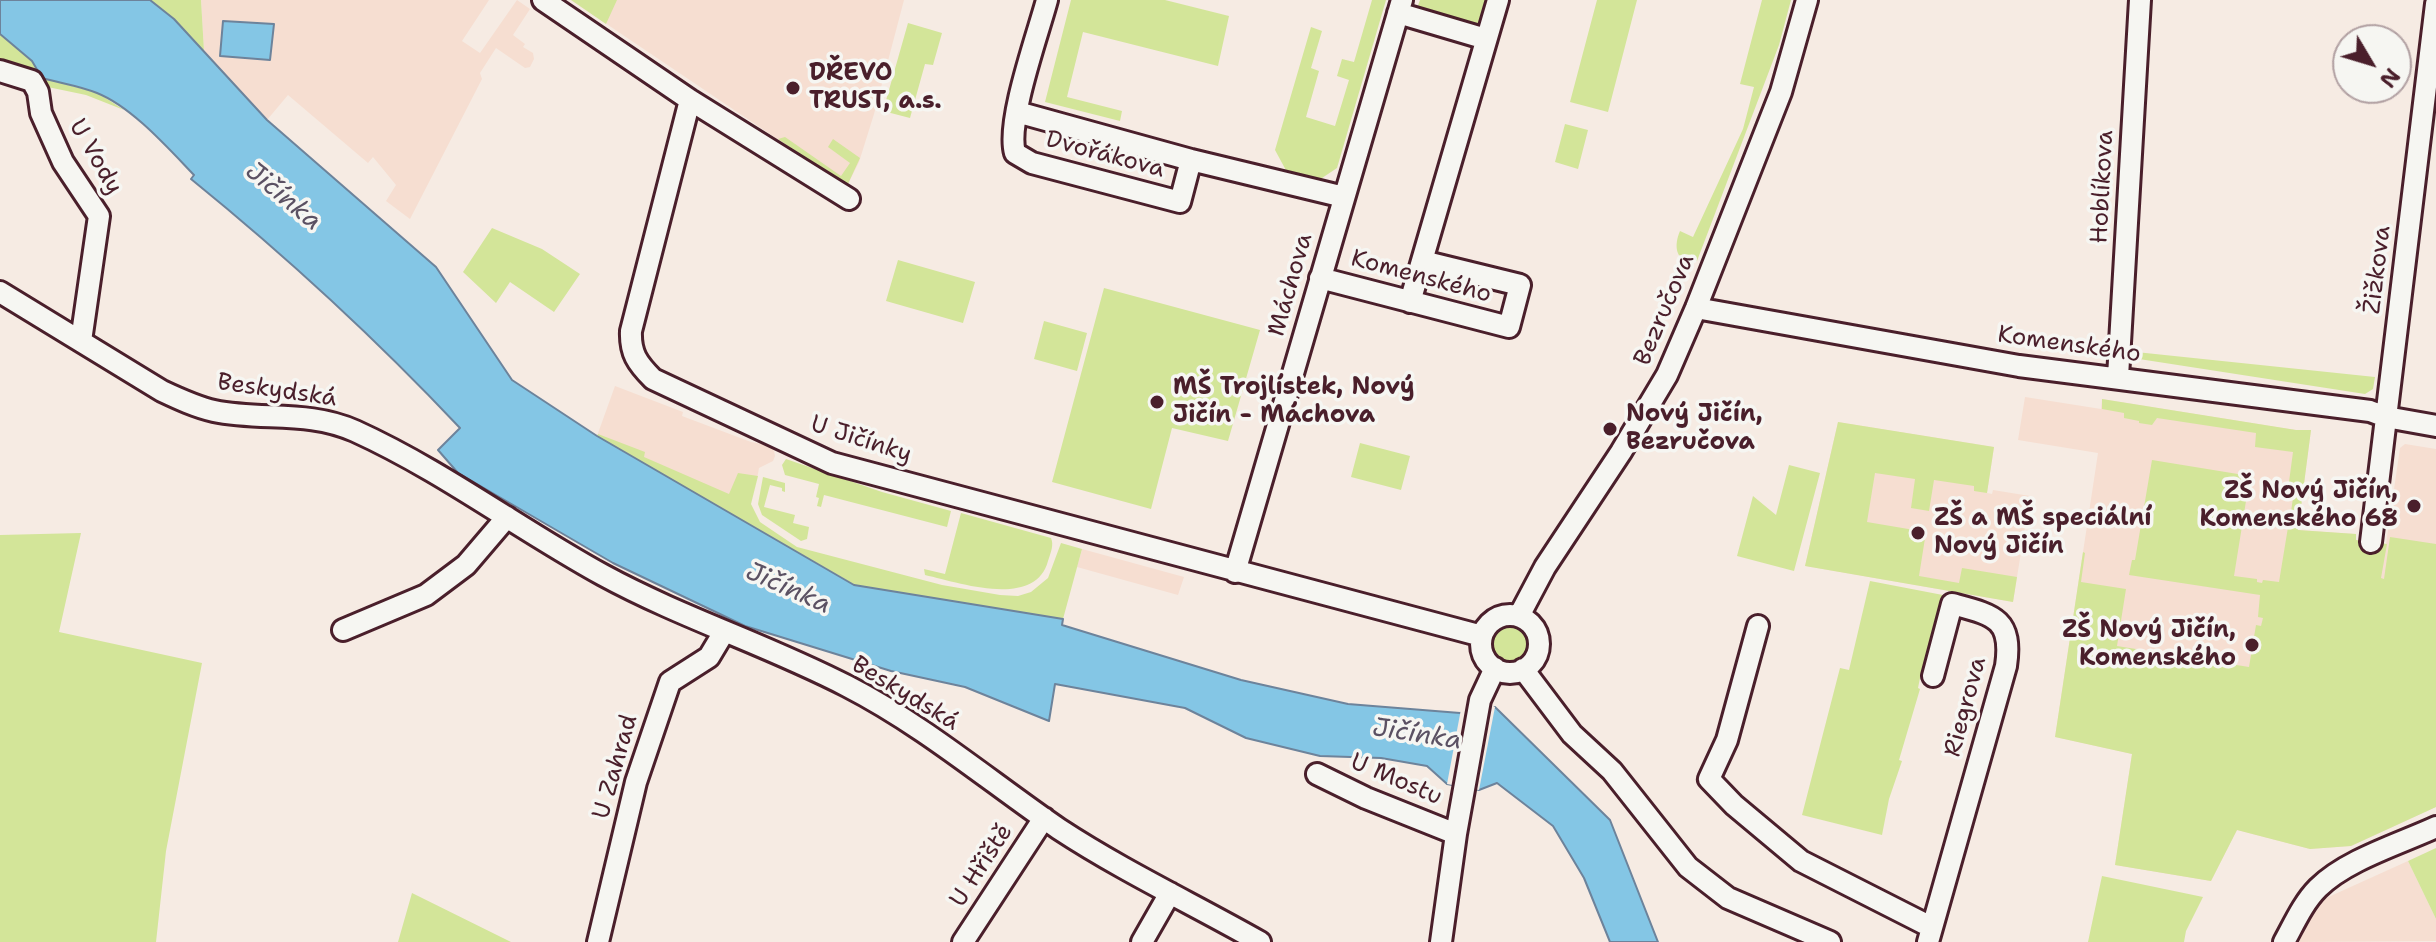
<!DOCTYPE html>
<meta charset="utf-8">
<style>
body{margin:0}
#map{position:relative;width:2436px;height:942px;overflow:hidden;background:#f6ebe3;font-family:"Shantell Sans",sans-serif}
canvas{display:block}
.north{position:absolute;left:2332px;top:24px;width:80px;height:80px;box-sizing:border-box;background:#f6f6f2;border:2px solid #b1a0a2;border-radius:50%;rotate:128deg;font-size:22px;font-weight:700;line-height:32px;text-align:center;color:#4a1f2b}
.north::after{content:'';display:block;margin:auto;width:28px;height:36px;background:#4a1f2b;clip-path:polygon(50% 0,100% 100%,50% 72%,0 100%)}
</style>
<div id="map">
<canvas width="2436" height="942"></canvas>
<div class="north">N</div>
</div>
<script>
const c = document.querySelector('canvas').getContext('2d');
c.lineJoin = 'round';
function paint(path, color) {
  c.fillStyle = color;
  c.fill(path, 'evenodd');
}
function strokePath(path, color, width, dash) {
  c.strokeStyle = color;
  c.lineWidth = width;
  c.lineCap = dash ? 'butt' : 'round';
  c.setLineDash(dash || []);
  c.stroke(path);
}
function drawText(font, color, halo, rows, align = 'center') {
  c.font = font + ' "Shantell Sans",sans-serif';
  c.lineWidth = 7;
  c.setLineDash([]);
  c.textBaseline = 'middle';
  c.strokeStyle = halo;
  c.fillStyle = color;
  for (const [text, x, y, turn = 0] of rows) {
    c.save();
    c.translate(x, y);
    c.rotate((+turn || 0) * Math.PI / 180);
    c.textAlign = isNaN(turn) ? turn : align;
    if (halo) c.strokeText(text, 0, 0);
    c.fillText(text, 0, 0);
    c.restore();
  }
}
paint(new Path2D(`
 M 201,0 L 489,0 L 462,41 L 480,53 L 517,0 L 530,9 L 513,35 L 525,44 L 523,47 L 533,53 L 534,59 L 530,67 L 525,68 L 496,48 L 480,73 L 482,79 L 410,219 L 386,201 L 396,185 L 373,157 L 368,163 L 288,95 L 267,120 L 204,51 Z
 M 571,0 L 904,0 L 874,114 L 859,162 L 847,186 Z
 M 615,386 L 683,412 L 682,416 L 751,442 L 773,446 L 775,456 L 773,461 L 759,468 L 757,479 L 734,515 L 597,436 Z
 M 2025,397 L 2101,409 L 2102,399 L 2296,430 L 2311,430 L 2298,530 L 2356,534 L 2356,540 L 2386,544 L 2400,448 L 2405,444 L 2436,449 L 2436,807 L 2351,846 L 2310,849 L 2237,830 L 2211,881 L 2115,865 L 2132,754 L 2055,737 L 2098,453 L 2018,440 Z
 M 1838,422 L 1994,447 L 1987,493 L 1992,494 L 1993,490 L 2030,496 L 2013,602 L 1805,566 Z
 M 1082,549 L 1184,577 L 1178,595 L 1077,567 Z
 M 2408,861 L 2436,919 L 2436,941 L 2295,942 L 2313,911 L 2324,899 Z`), '#f6ded1');
paint(new Path2D(`
 M 150,0 L 201,0 L 204,51 L 174,19 Z
 M 571,0 L 617,0 L 606,24 Z
 M 1071,0 L 1165,0 L 1229,16 L 1218,66 L 1083,32 L 1067,97 L 1122,111 L 1120,121 L 1045,102 Z
 M 1372,0 L 1386,0 L 1337,168 L 1319,180 L 1288,174 L 1275,150 L 1311,27 L 1322,31 L 1311,68 L 1319,71 L 1306,117 L 1335,126 L 1349,80 L 1337,76 L 1342,59 L 1354,62 Z
 M 1420,0 L 1489,0 L 1481,27 L 1417,8 Z
 M 1597,0 L 1637,0 L 1608,112 L 1570,102 Z
 M 1762,0 L 1791,0 L 1779,45 L 1697,261 C 1676,264 1673,247 1680,231 L 1693,237 L 1743,129 L 1754,87 L 1740,84 Z
 M 908,23 L 942,33 L 933,65 L 925,64 L 910,118 L 883,111 Z
 M 0,34 L 32,61 L 42,78 L 98,93 L 124,110 L 86,95 L 43,86 L 0,59 Z
 M 1565,124 L 1588,130 L 1578,169 L 1555,162 Z
 M 785,137 L 841,176 L 850,163 L 828,147 L 833,139 L 860,158 L 847,186 L 778,139 Z
 M 492,228 L 542,249 L 580,274 L 554,312 L 510,282 L 496,303 L 463,272 Z
 M 898,260 L 975,282 L 963,323 L 886,301 Z
 M 1104,288 L 1260,330 L 1228,441 L 1172,428 L 1151,509 L 1052,482 Z
 M 1044,321 L 1087,333 L 1077,371 L 1034,359 Z
 M 2136,352 L 2375,377 L 2373,389 L 2365,394 L 2139,359 Z
 M 2102,399 L 2296,430 L 2311,430 L 2298,530 L 2356,534 L 2356,540 L 2387,544 L 2381,578 L 2384,579 L 2390,537 L 2436,544 L 2436,807 L 2351,846 L 2310,849 L 2237,830 L 2211,881 L 2115,865 L 2132,754 L 2055,737 L 2083,552 L 2085,553 L 2081,582 L 2126,589 L 2117,646 L 2249,667 L 2256,625 L 2261,626 L 2263,618 L 2258,617 L 2260,595 L 2129,575 L 2132,560 L 2135,560 L 2152,460 L 2250,476 L 2234,576 L 2257,579 L 2257,582 L 2262,583 L 2263,580 L 2279,582 L 2290,515 L 2296,516 L 2296,514 L 2291,512 L 2295,483 L 2289,482 L 2293,452 L 2255,447 L 2256,433 L 2157,418 L 2152,425 L 2139,423 L 2139,421 L 2124,418 L 2124,413 L 2102,409 Z
 M 1838,422 L 1994,447 L 1987,493 L 1974,491 L 1974,486 L 1934,480 L 1929,511 L 1911,508 L 1915,479 L 1875,473 L 1867,522 L 1926,532 L 1919,576 L 1959,583 L 1962,568 L 2017,577 L 2013,602 L 1805,566 Z
 M 598,434 L 645,452 L 644,457 L 729,494 L 738,473 L 758,476 L 751,504 L 760,522 L 797,547 L 942,585 L 1000,595 L 1018,596 L 1031,592 L 1048,578 L 1061,543 L 1082,549 L 1063,619 L 855,585 L 597,436 Z
 M 1360,443 L 1410,456 L 1401,490 L 1351,477 Z
 M 786,459 L 882,492 L 951,511 L 947,527 L 824,495 L 821,507 L 817,506 L 819,498 L 816,497 L 819,484 L 785,475 L 782,465 Z
 M 1789,465 L 1820,473 L 1794,571 L 1737,556 L 1753,496 L 1776,515 Z
 M 763,477 L 785,483 L 785,492 L 782,491 L 782,488 L 770,485 L 764,507 L 795,515 L 793,523 L 809,527 L 807,539 L 801,541 L 762,515 L 758,504 Z
 M 961,513 L 1051,538 C 1054,545 1051,552 1048,561 C 1035,609 960,583 925,575 L 924,569 L 945,574 Z
 M 81,533 L 59,632 L 202,663 L 166,851 L 156,942 L 0,942 L 0,535 Z
 M 1870,581 L 1948,596 L 1927,674 L 1921,673 L 1918,688 L 1920,689 L 1899,760 L 1902,761 L 1889,799 L 1882,835 L 1802,815 L 1840,668 L 1849,670 Z
 M1489 644a21 21 0 1 1 42 0a21 21 0 1 1-42 0Z
 M 2436,848 L 2436,919 L 2408,861 Z
 M 2102,876 L 2203,897 L 2186,931 L 2184,942 L 2088,942 Z
 M 412,893 L 511,942 L 398,942 Z`), '#d3e599');
const water = new Path2D(`
 M 0,0 L 150,0 L 174,19 L 267,120 L 436,267 L 512,380 L 597,436 L 854,585 L 1063,619 L 1062,625 L 1241,680 L 1348,704 L 1460,713 L 1495,707 L 1610,820 L 1658,942 L 1610,942 L 1584,878 L 1553,826 L 1497,783 L 1479,790 L 1447,784 L 1427,766 L 1381,758 L 1320,756 L 1246,738 L 1185,708 L 1055,684 L 1049,721 L 965,687 L 891,671 L 745,626 L 613,563 L 458,473 L 438,450 L 460,428 C 376,339 286,256 191,179 L 194,175 C 168,148 132,107 97,93 C 80,86 60,83 42,78 L 32,61 L 0,34 Z
 M 223,21 L 274,24 L 270,60 L 220,56 Z`);
paint(water, '#84c6e5');
strokePath(water, '#6d839b', 2);
paint(new Path2D(`
 M 1489,704 L 1495,707 L 1479,790 L 1447,784 L 1461,709 Z`), '#f6ebe3');
const minor = new Path2D(`
 M 543,0 L 690,100 L 849,199
 M 1047,0 C 1038,34 1006,122 1015,153 L 1032,163 L 1180,202 L 1191,160
 M 1398,13 L 1486,39
 M 0,71 L 32,81 L 38,92 L 41,113 L 63,162 L 99,216 L 81,341
 M 690,100 L 631,331 C 630,353 637,363 653,379 L 832,463 L 1482,636
 M 1017,112 L 1191,160 L 1344,197
 M 1320,278 L 1509,327 L 1520,285 L 1422,261
 M 0,292 L 162,391 C 179,399 196,407 214,411 C 262,421 308,410 355,431 C 443,471 519,529 603,575 C 682,618 768,645 847,686 C 923,725 989,781 1059,829 C 1123,871 1193,904 1260,942
 M 1410,302 L 1498,0
 M 1696,308 L 2019,366 L 2370,411 L 2386,417 L 2436,426
 M 2118,377 L 2140,0
 M 2371,542 L 2436,4
 M 1235,572 L 1402,0
 M1481 644a29 29 0 1 1 58 0a29 29 0 1 1-58 0Z
 M 1519,616 L 1545,567 L 1621,452 L 1667,375 L 1696,308 L 1781,92 L 1807,0
 M 1758,626 L 1727,740 L 1709,779 L 1734,805 L 1801,861 L 1931,927
 M 343,630 L 426,595 L 466,565 L 507,517
 M 1523,669 L 1572,734 L 1612,771 L 1688,867 L 1728,898 L 1830,942
 M 1317,774 L 1366,798 L 1456,834
 M 598,942 L 636,782 L 670,682 L 709,657 L 724,632
 M 963,942 L 1044,818
 M 1142,942 L 1170,893
 M 1441,942 L 1456,834 L 1480,700 L 1495,668
 M 1928,942 L 2006,666 C 2013,618 1993,615 1952,604 L 1933,676
 M 2284,942 C 2294,924 2303,903 2318,888 C 2346,860 2399,844 2436,827`);
strokePath(minor, '#4a1f2b', 26);
strokePath(minor, '#f6f6f2', 20);
for (const [x, y, r, color] of [
 [793,88,8,"#4a1f2b"],
 [1157,402,8,"#4a1f2b"],
 [1610,429,8,"#4a1f2b"],
 [2414,506,8,"#4a1f2b"],
 [1918,533,8,"#4a1f2b"],
 [2252,645,8,"#4a1f2b"]
]) {
  const dot = new Path2D();
  dot.arc(x, y, r, 0, 2 * Math.PI);
  c.fillStyle = color;
  c.fill(dot);
  strokePath(dot, '#f6f6f2', 3);
}
drawText('bold 24px', '#4a1f2b', '#f6f6f2', [
 ["DŘEVO",809,74],
 ["TRUST, a.s.",809,102],
 ["MŠ Trojlístek, Nový",1173,388],
 ["Jičín - Máchova",1173,416],
 ["Nový Jičín,",1626,415],
 ["Bezručova",1626,443],
 ["ZŠ Nový Jičín,",2398,492,"right"],
 ["Komenského 68",2398,520,"right"],
 ["ZŠ a MŠ speciální",1934,519],
 ["Nový Jičín",1934,547],
 ["ZŠ Nový Jičín,",2236,631,"right"],
 ["Komenského",2236,659,"right"]
], 'left');
drawText('24px', '#4a1f2b', '#f6f6f2', [
 ["Dvořákova",1105,155,15],
 ["U Vody",95,157,60],
 ["Hoblíkova",2103,187,-87],
 ["Žižkova",2378,270,-83],
 ["Komenského",1421,277,15],
 ["Máchova",1291,285,-74],
 ["Bezručova",1665,310,-67],
 ["Komenského",2069,345,8],
 ["Beskydská",277,391,8],
 ["U Jičínky",861,440,18],
 ["Beskydská",905,694,31],
 ["Riegrova",1966,707,-75],
 ["U Zahrad",616,767,-74],
 ["U Mostu",1396,780,23],
 ["U Hřiště",982,866,-57]
]);
drawText('italic 26px', '#5b5163', '#f6f6f2', [
 ["Jičínka",283,197,40],
 ["Jičínka",788,589,24],
 ["Jičínka",1417,735,9]
]);
</script>
